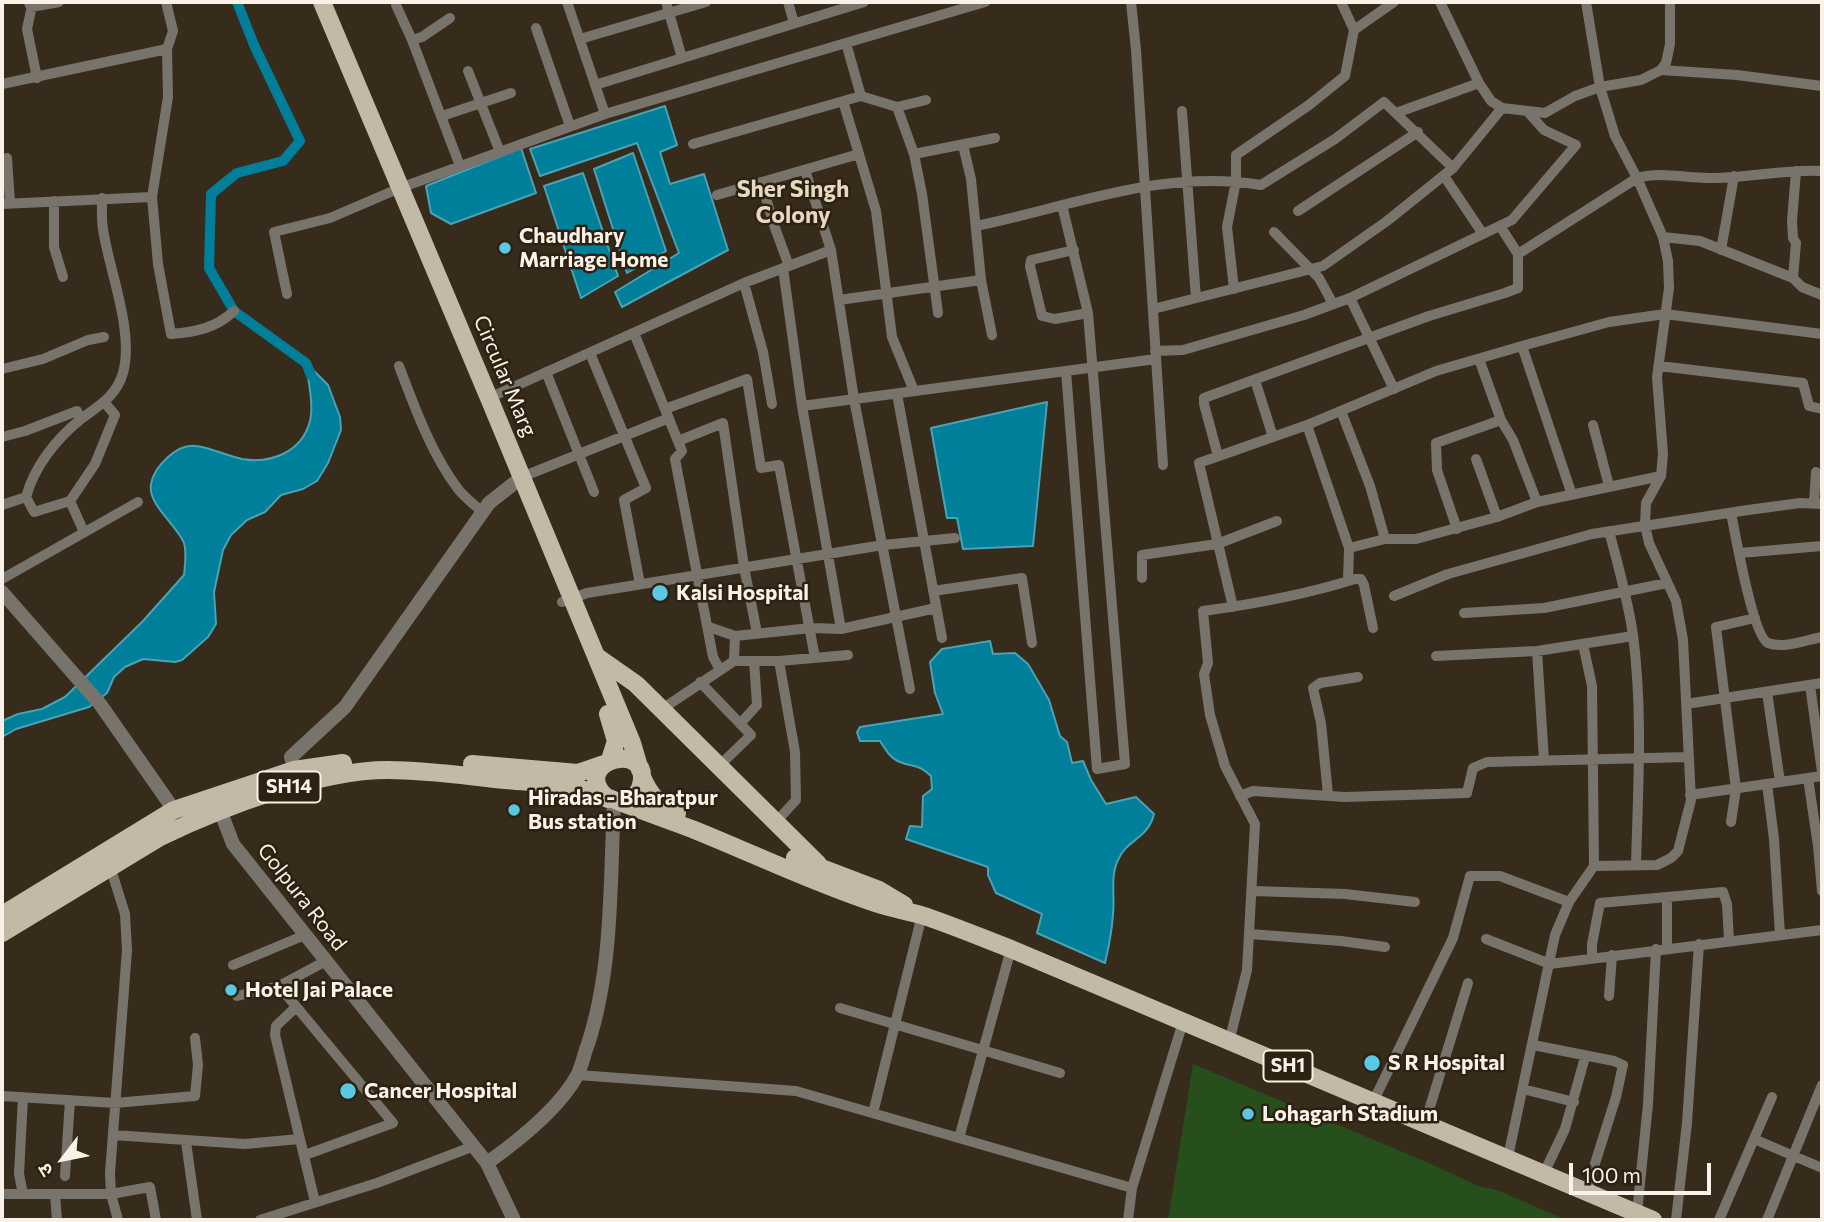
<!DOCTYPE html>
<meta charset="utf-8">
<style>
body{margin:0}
#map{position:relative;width:1824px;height:1222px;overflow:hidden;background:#372c1b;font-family:Commissioner,"Noto Sans Devanagari",sans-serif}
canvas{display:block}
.frame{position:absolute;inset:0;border:4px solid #faf2e8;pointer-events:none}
.north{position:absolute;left:28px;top:1124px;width:70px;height:70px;-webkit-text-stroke:5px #2d2211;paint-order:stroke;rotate:238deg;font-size:19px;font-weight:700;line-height:28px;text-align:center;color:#faf2e8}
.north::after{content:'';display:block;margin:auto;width:24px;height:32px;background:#faf2e8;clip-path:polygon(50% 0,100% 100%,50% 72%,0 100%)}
.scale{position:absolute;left:1569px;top:1163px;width:142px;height:32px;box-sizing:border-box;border:4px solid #faf2e8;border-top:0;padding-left:9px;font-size:21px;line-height:24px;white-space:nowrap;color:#faf2e8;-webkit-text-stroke:5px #2d2211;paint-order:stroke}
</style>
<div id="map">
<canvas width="1824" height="1222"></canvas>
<div class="frame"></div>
<div class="north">उ</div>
<div class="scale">100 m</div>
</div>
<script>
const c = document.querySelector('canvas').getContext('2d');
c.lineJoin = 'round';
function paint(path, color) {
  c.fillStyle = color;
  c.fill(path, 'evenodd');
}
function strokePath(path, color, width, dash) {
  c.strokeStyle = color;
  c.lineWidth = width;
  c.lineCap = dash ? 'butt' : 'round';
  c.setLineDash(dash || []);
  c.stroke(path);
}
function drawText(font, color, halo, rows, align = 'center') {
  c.font = font + ' Commissioner,sans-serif';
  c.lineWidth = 5;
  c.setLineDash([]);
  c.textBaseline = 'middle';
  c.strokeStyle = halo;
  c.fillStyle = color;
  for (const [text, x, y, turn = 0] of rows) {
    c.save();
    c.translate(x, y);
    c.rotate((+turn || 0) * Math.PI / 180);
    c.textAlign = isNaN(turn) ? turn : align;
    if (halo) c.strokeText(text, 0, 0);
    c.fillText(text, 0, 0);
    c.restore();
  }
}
paint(new Path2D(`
 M 1193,1064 L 1429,1163 L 1478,1186 L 1497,1190 L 1566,1220 L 1168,1220 Z`), '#264f1b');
const water = new Path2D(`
 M 665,106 L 677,145 L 660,152 L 670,184 L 704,174 L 728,250 L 622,307 L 615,292 L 679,253 L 637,143 L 540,176 L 530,149 Z
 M 521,148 L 536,193 L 451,224 L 431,213 L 426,186 Z
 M 633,153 L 666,251 L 627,273 L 594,169 Z
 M 583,173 L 618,276 L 581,298 L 544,186 Z
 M 306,363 L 328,385 L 340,417 L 341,430 L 328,463 L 317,481 L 303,489 L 281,495 L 265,512 L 247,520 L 231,535 L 223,550 L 214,592 L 216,624 L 208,637 L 182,660 L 175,662 L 143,659 L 125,667 L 114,677 L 107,693 L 89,707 L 16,729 L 2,737 L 2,721 L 18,714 L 42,709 L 65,697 L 143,621 L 184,575 C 185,565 187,553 184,543 C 177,525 147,504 151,484 C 154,467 177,443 196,446 C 212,448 227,456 242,459 C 271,464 302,452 310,421 C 314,404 308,380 306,363 Z
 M 1047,402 L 1033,546 L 963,549 L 957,518 L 947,518 L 931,428 Z
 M 990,641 L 993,654 L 1015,653 L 1028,664 L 1049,700 L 1060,736 L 1067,742 L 1072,763 L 1083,761 L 1091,780 L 1106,804 L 1136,797 L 1154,814 C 1148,839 1127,839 1118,860 C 1110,876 1115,897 1113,914 C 1112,931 1109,946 1105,963 L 1037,933 L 1042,914 L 996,893 L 988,875 L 988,867 L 906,839 L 910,826 L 922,827 L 923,796 L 932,789 L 931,776 C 917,763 915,768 900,762 C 891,759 885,749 880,741 L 860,741 L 857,732 L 860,727 L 943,714 L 935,693 L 930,662 L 942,649 Z`);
paint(water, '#007f9b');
strokePath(water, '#4ba2b2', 2);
strokePath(new Path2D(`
 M 237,2 L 254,45 L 300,141 L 283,161 L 237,173 L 211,194 L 209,268 L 234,311 L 306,363 L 311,375`), '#007f9b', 10);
strokePath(new Path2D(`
 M 166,2 L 173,31 L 167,49 L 168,97 L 152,197 L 158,264 L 171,334 C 196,332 216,328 234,311
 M 567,2 L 605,114
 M 666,2 L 682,58
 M 788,2 L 794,23
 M 1131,2 L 1136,50 L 1163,465
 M 1341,2 L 1354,30
 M 1440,2 L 1479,83 L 1491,101 L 1502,108 L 1545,113 L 1575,96 L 1600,87 L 1641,80 L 1661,70 L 1666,63 L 1670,44 L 1670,2
 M 1586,2 L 1600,87 L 1615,136 L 1637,178 L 1663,237 L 1668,261 L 1669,288 L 1657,377 L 1663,454 L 1661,476 L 1646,503 L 1645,525 L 1649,543 L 1676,601 L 1683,640 L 1691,800 L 1678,851 L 1671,858 L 1657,865 L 1594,866
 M 29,3 L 31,7 L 59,2
 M 396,5 L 412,40 L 460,166
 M 32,6 L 27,29 L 37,78
 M 536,28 L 570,126
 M 580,39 L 706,2
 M 412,40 L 422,37 L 450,18
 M 846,43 L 861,96
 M 1661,70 L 1737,75 L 1822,86
 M 468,71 L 500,152
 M 2,84 L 167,49
 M 595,85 L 864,2
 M 843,101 L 876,211 L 892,337 L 914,391
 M 897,107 L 914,154 L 922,194 L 938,313
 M 1182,111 L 1196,298
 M 1396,113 L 1479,83
 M 442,116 L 511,93
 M 693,144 L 861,96 L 897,107 L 926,100
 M 963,145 L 971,179 L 981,280 L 992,335
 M 914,154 L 995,138
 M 7,158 L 10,203
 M 805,170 L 831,250
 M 1444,176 L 1483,234
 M 761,182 L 775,228 L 789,266
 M 717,195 L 859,154
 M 54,201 L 54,247 L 63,277
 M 2,204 L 152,197
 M 1062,205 L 1088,313 L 1125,764 L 1097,769 L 1066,371
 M 1298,211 L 1418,132
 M 976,226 C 1070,207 1163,168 1261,185 L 1335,139 L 1384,102 L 1453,168
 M 1274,232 L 1319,278 L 1333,304
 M 1663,237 L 1700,241 L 1793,278 L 1802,287 L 1822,295
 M 1074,250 L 1031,260 L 1030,266 L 1042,316 L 1055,319 L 1088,313
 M 1721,250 L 1734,176
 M 1518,254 L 1637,178 C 1662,171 1688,179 1713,178 C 1750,178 1785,169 1822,171
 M 783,268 L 802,406 L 841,629
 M 1793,278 L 1796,243 L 1793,238 L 1792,221 L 1796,171
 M 744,283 L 763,352 L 772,404
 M 1234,289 L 1227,227 L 1236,181 L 1236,155 L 1309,105 L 1345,76 L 1354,30 L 1394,2
 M 287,294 L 274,232 L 330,218 L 400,188 L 605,114 L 985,2
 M 1350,298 L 1394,389
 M 839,300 L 981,280
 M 1153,309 L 1323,266 L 1387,221 L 1453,168 L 1502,108
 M 634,333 L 682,451 L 675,459 L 713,657 L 720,670
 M 1522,346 L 1609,322 L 1665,314 L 1822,334
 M 1155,351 L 1183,350 L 1304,315 L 1350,298 L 1512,220 L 1576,145 L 1544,130 L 1528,112
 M 590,353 L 646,488 L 624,500 L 640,584
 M 1479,359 L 1501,420 L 1513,440 L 1537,502
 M 399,366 C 415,408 431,453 458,489 C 465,498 475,505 482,512
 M 1659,366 L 1803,383 L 1809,406 L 1822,409
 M 2,369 L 43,359 L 88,340 L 104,337
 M 546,372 L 594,492
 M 1255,380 L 1273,437
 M 897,394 L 942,638
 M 489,398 L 744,283 L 831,250 L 854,399 L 910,689
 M 802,406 L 1156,359
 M 665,409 L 747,379 L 761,468 L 779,465 L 815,658
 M 1341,411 L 1370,486 L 1385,539
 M 1307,425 L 1436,371 L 1522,346 L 1572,495
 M 1593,425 L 1609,486
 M 2,437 L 25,431 L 77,411 L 80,420
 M 678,441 L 723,423 L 744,567 L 757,633
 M 1218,456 L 1204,404 L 1204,398 L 1429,316 L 1505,293 L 1518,288 L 1518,254 L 1500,226
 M 1476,459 L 1497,517
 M 522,477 L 669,418
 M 70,501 L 34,512 L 26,497 C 34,467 56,439 81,419 C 98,406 116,397 123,373 C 134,333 111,275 104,235 C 101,223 102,210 102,198
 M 1814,503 L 1816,472
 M 2,505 L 26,497
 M 1731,513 C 1735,533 1753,636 1768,643 C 1783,649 1807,640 1822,637
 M 1457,529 L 1437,470 L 1436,443 L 1501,420
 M 1609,531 C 1618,565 1628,600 1633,635 C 1643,711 1638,789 1636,865
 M 84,532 L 70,501 L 95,464 L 115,415 L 105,403
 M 1349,548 L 1385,539 L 1416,539 L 1497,517 L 1537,502 L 1661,476
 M 1740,553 L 1822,546
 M 1142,578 L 1142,555 L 1217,544 L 1277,521
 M 2,579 L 138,502
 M 933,591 L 1022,578 L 1032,643
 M 1394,596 L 1448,574 L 1592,534 L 1748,510 L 1800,503 L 1822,504
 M 562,602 L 587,593 L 883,545 L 955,538
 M 1233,607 L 1199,463 L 1307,425 L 1349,548 L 1348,581
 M 1464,613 L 1544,608 L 1667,583
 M 709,627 L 735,636 L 811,628 L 841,629 L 936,608
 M 1537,651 L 1544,760
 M 1436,656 L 1537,651 L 1633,636
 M 734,661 L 735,636
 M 700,682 L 751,735 L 719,766
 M 1810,685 L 1822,772
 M 1767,692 L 1780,782
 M 1686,704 L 1822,683
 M 662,709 L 734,661 L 779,661 L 848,655
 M 740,724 L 757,705 L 754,661
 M 1808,778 L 1818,846 L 1822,891
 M 1767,784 L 1774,839 L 1780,935
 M 1328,795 L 1321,723 L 1313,688 L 1320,683 L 1358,677
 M 1690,795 L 1822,776
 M 1240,796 L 1253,791 L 1345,797 L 1467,793 L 1473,768 L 1487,762 L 1689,757
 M 776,822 L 796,800 L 795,752 L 779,661
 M 1731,822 L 1736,789 L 1716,627 L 1755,618
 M 109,863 L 125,914 L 127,950 L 110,1173 L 111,1194 L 118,1220
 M 1253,891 L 1345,894 L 1415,902
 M 1250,934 L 1341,941 L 1385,947
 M 1486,939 L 1550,964 L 1822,930
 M 1667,948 L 1667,897
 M 1592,958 L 1592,944 L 1600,903 L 1723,892 L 1727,904 L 1729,941
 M 233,965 L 305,935
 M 237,996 L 279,986
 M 1609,996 L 1612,955
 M 295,1008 L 276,1026 L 275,1035 L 315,1202
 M 840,1008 L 1060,1073
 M 1229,1042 L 1247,970 L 1255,824 L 1225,766 L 1210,715 L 1204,674 L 1208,663 L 1203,611 C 1255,604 1304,595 1355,579 L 1361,579 L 1364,585 L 1373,628
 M 1533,1045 L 1614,1061 L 1623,1065 L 1616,1097 L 1586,1192
 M 578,1075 L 796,1091 L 1132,1188
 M 1523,1089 L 1574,1102
 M 2,1096 L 115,1103 L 195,1096 L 198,1065 L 195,1038
 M 1373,1102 L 1453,938 L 1470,876 L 1500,876 L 1569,902
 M 873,1113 L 922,915
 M 1425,1123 L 1468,983
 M 113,1135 L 245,1144 L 299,1139
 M 959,1138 L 1011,949
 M 1754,1139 L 1822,1168
 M 186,1142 L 197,1220
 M 305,1155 L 393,1123 L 279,986 L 326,961
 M 1508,1157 L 1555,935 L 1569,902 L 1594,866 L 1592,686 L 1583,644
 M 1544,1173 L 1565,1129 L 1585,1057
 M 65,1176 L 70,1100
 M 2,1194 L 111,1194 L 150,1187 L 156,1220
 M 23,1194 L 19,1174 L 23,1097
 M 55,1194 L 57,1220
 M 1637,1213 L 1648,1104 L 1656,949
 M 260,1220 L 377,1183 L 474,1146
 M 1128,1220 L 1132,1188 L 1183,1022
 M 1676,1220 L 1687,1123 L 1699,944
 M 1719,1220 L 1772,1097
 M 1767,1220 L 1822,1085`), '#78746b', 10);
strokePath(new Path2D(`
 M 2,592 L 100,704 L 174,810
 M 297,778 L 291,757 L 345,707 L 489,503 L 522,477
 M 217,802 L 233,844 L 487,1163 L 514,1220
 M 487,1163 C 518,1141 560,1108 578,1074 C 582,1065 584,1054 588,1044 C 613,967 610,882 614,801`), '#78746b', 14);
strokePath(new Path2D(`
 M 322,2 L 489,398 L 632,743 L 640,770
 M 596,656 L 636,684 L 818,864
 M 608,714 L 616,741 L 610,760
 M 472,764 L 578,773 L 604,764
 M 642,777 C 650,795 658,805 677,813
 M 622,802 C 631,799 639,795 641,785 C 652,740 573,760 603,794 C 607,799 683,825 697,831 C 756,855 814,883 875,903 C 890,908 906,911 921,915 C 952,925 982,938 1011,949 L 1653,1220
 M 795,858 L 879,890 L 904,905
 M 2,915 L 174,810 L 294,770 L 343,763
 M 2,933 L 160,837 C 223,807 318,770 388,770 C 427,770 466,776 505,780 C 540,783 576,783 608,799`), '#c2baa7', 18);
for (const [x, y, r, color] of [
 [505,248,7,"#5ac8e5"],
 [660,593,9,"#5ac8e5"],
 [514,810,7,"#5ac8e5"],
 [231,990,7,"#5ac8e5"],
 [1372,1063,9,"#5ac8e5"],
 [348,1091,9,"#5ac8e5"],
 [1248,1114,7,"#5ac8e5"]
]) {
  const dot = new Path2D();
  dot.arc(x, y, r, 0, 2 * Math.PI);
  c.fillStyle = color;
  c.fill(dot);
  strokePath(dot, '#2d2211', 2.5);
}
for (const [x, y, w] of [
 [289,787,63],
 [1288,1066,49]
]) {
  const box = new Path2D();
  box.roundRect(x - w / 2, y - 15.5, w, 31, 5);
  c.fillStyle = '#2d2211';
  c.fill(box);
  strokePath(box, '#faf2e8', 2);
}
drawText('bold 19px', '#faf2e8', null, [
 ["SH14",289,787],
 ["SH1",1288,1066]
]);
drawText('bold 21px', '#faf2e8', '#2d2211', [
 ["Chaudhary",519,236],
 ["Marriage Home",519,260],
 ["Kalsi Hospital",676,593],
 ["Hiradas - Bharatpur",528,798],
 ["Bus station",528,822],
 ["Hotel Jai Palace",245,990],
 ["S R Hospital",1388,1063],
 ["Cancer Hospital",364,1091],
 ["Lohagarh Stadium",1262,1114]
], 'left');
drawText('21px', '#faf2e8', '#2d2211', [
 ["Circular Marg",505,376,67],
 ["Golpura Road",302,897,52]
]);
drawText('bold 23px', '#e7d8c3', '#2d2211', [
 ["Sher Singh",793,189],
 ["Colony",793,215]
]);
</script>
